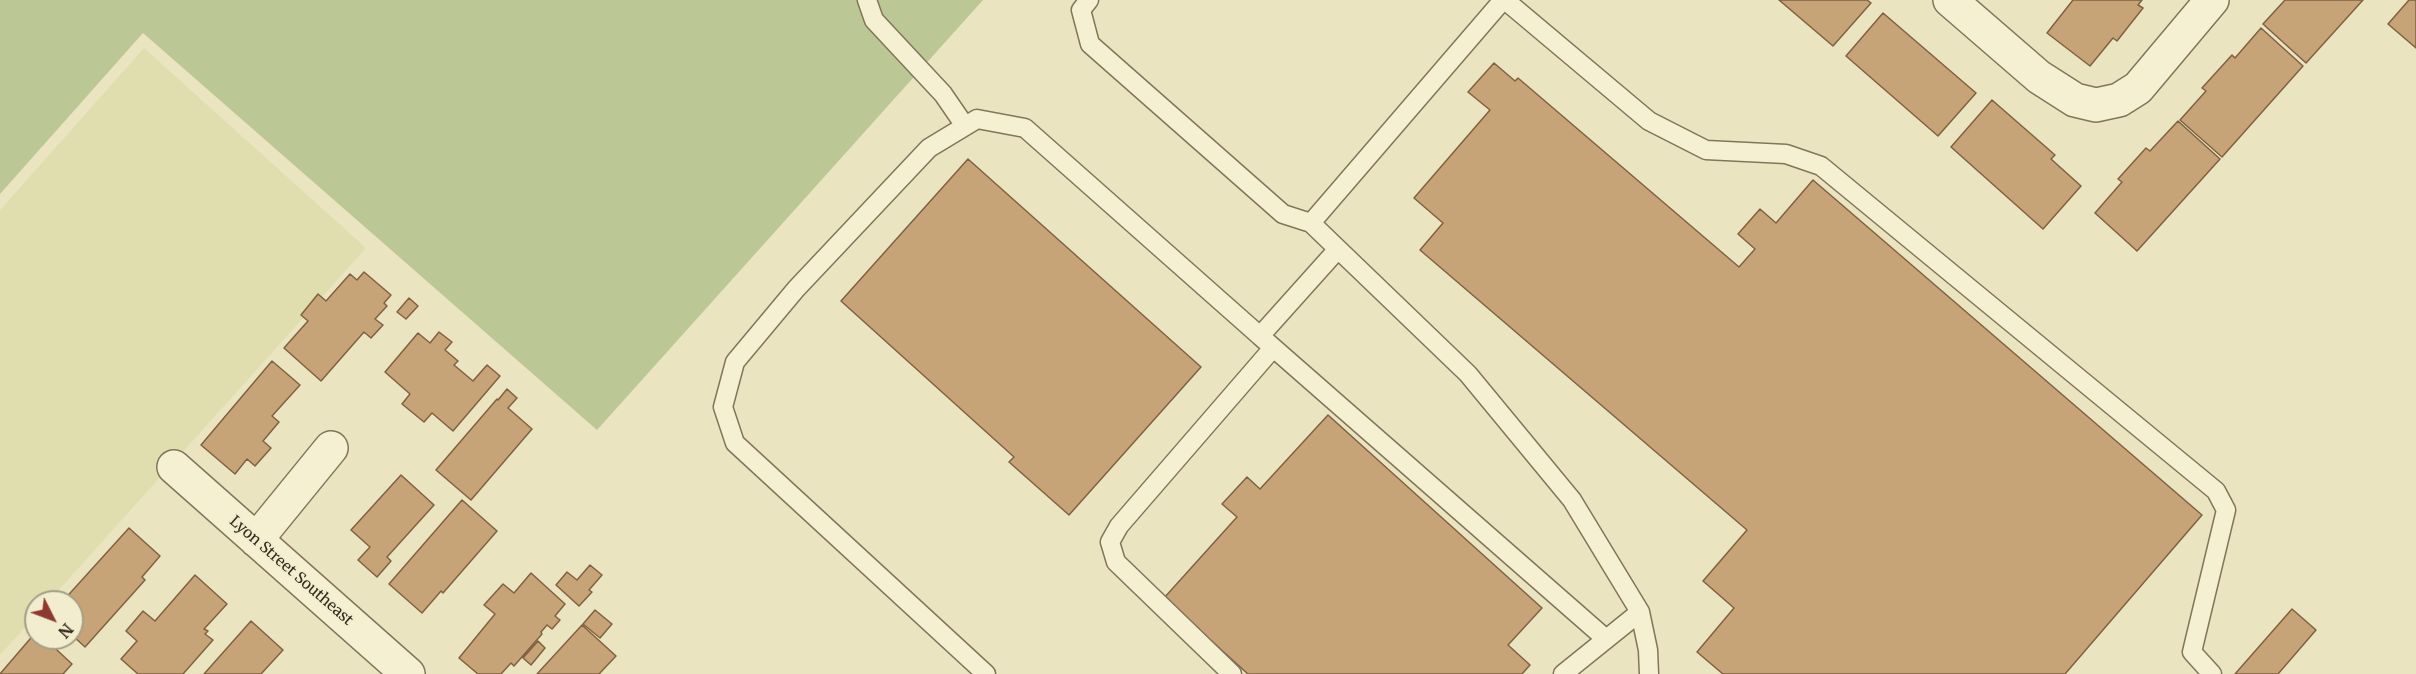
<!DOCTYPE html>
<style>
body{margin:0}
#map{position:relative;width:2416px;height:674px;overflow:hidden;background:#ebe4c0;font-family:Merriweather,serif}
canvas{display:block}
.north{position:absolute;left:24px;top:590px;width:60px;height:60px;box-sizing:border-box;background:#f3edcf;border:2px solid #a69f88;border-radius:50%;rotate:132deg;font-size:16px;font-weight:700;line-height:24px;text-align:center;color:#332a1d}
.north::after{content:'';display:block;margin:auto;width:21px;height:27px;background:#8e392d;clip-path:polygon(50% 0,100% 100%,50% 72%,0 100%)}
</style>
<div id="map">
<canvas width="2416" height="674"></canvas>
<div class="north">N</div>
</div>
<script>
const c = document.querySelector('canvas').getContext('2d');
c.lineJoin = 'round';
function paint(path, color) {
  c.fillStyle = color;
  c.fill(path, 'evenodd');
}
function strokePath(path, color, width, dash) {
  c.strokeStyle = color;
  c.lineWidth = width;
  c.lineCap = dash ? 'butt' : 'round';
  c.setLineDash(dash || []);
  c.stroke(path);
}
function drawText(font, color, halo, rows, align = 'center') {
  c.font = font + ' Merriweather,serif';
  c.lineWidth = 4.5;
  c.setLineDash([]);
  c.textBaseline = 'middle';
  c.strokeStyle = halo;
  c.fillStyle = color;
  for (const [text, x, y, turn = 0] of rows) {
    c.save();
    c.translate(x, y);
    c.rotate((+turn || 0) * Math.PI / 180);
    c.textAlign = isNaN(turn) ? turn : align;
    if (halo) c.strokeText(text, 0, 0);
    c.fillText(text, 0, 0);
    c.restore();
  }
}
paint(new Path2D(`
 M 144,48 L 366,248 L 48,602 L 36,602 L 36,615 L 0,655 L 0,210 Z`), '#e0deae');
paint(new Path2D(`
 M 0,0 L 983,0 L 597,430 L 143,33 L 0,194 Z`), '#bbc895');
const building = new Path2D(`
 M 1779,0 L 1867,0 L 1871,3 L 1833,46 Z
 M 2073,0 L 2142,0 L 2138,5 L 2143,8 L 2117,41 L 2113,38 L 2090,66 L 2047,33 Z
 M 2285,0 L 2363,0 L 2306,63 L 2263,24 Z
 M 2409,0 L 2416,0 L 2416,48 L 2388,24 Z
 M 1883,13 L 1976,93 L 1938,136 L 1846,56 Z
 M 2261,28 L 2303,66 L 2222,157 L 2180,120 L 2206,91 L 2202,88 L 2232,55 L 2235,58 Z
 M 1494,63 L 1515,81 L 1518,78 L 1739,267 L 1755,249 L 1738,234 L 1760,209 L 1776,223 L 1813,180 L 2202,515 L 2065,674 L 1723,674 L 1697,652 L 1734,608 L 1703,581 L 1747,530 L 1420,250 L 1443,223 L 1414,198 L 1490,110 L 1468,92 Z
 M 1992,100 L 2055,155 L 2051,159 L 2081,186 L 2043,229 L 1951,147 Z
 M 2178,121 L 2220,159 L 2137,251 L 2095,213 L 2122,182 L 2118,179 L 2146,148 L 2150,151 Z
 M 968,159 L 1201,367 L 1069,515 L 1009,462 L 1014,457 L 841,301 Z
 M 364,272 L 391,295 L 384,303 L 387,306 L 375,319 L 383,325 L 371,338 L 364,332 L 321,381 L 284,348 L 308,321 L 301,315 L 318,294 L 326,301 L 350,274 L 357,280 Z
 M 409,298 L 418,306 L 406,319 L 397,312 Z
 M 439,332 L 452,342 L 445,350 L 458,361 L 454,365 L 473,381 L 487,365 L 500,376 L 453,431 L 432,413 L 424,422 L 402,404 L 410,394 L 385,372 L 418,333 L 430,343 Z
 M 272,361 L 300,385 L 272,416 L 279,422 L 263,441 L 271,448 L 255,466 L 247,459 L 235,474 L 201,445 Z
 M 507,389 L 517,398 L 508,408 L 532,429 L 471,500 L 436,470 L 497,399 L 498,400 Z
 M 1328,415 L 1542,608 L 1508,645 L 1530,665 L 1522,674 L 1248,674 L 1164,598 L 1237,517 L 1222,504 L 1247,477 L 1260,489 Z
 M 401,475 L 434,505 L 387,557 L 391,561 L 377,577 L 358,560 L 370,547 L 351,530 Z
 M 462,500 L 497,531 L 443,593 L 441,591 L 422,613 L 389,584 Z
 M 129,528 L 160,556 L 142,577 L 145,580 L 85,647 L 72,635 L 72,602 L 62,602 Z
 M 590,565 L 602,575 L 589,590 L 592,592 L 579,606 L 556,585 L 567,572 L 577,580 Z
 M 531,573 L 565,604 L 555,616 L 560,620 L 552,629 L 547,625 L 541,632 L 542,634 L 514,666 L 511,663 L 501,674 L 478,674 L 459,658 L 495,614 L 484,605 L 503,584 L 514,593 Z
 M 195,575 L 227,604 L 204,629 L 208,631 L 205,634 L 213,640 L 183,674 L 138,674 L 121,659 L 137,641 L 126,631 L 143,611 L 155,621 Z
 M 2292,609 L 2316,630 L 2278,674 L 2235,674 Z
 M 595,610 L 612,624 L 600,638 L 583,624 Z
 M 251,621 L 283,650 L 261,674 L 204,674 Z
 M 582,625 L 616,656 L 599,674 L 537,674 Z
 M 36,632 L 36,638 L 44,638 L 72,664 L 63,674 L 0,674 Z
 M 538,641 L 545,648 L 531,665 L 523,658 Z`);
paint(building, '#c7a378');
strokePath(building, '#806240', 1.5);
const lane = new Path2D(`
 M 867,0 L 874,20 L 943,94 L 965,126
 M 1089,0 L 1081,10 L 1090,44 L 1283,214 L 1311,223
 M 1503,0 L 1311,223 L 1468,374 L 1572,500 L 1640,612 L 1648,650 L 1649,674
 M 1505,0 L 1649,121 L 1706,150 L 1786,154 L 1821,166 L 2216,491 L 2226,510 L 2192,652 L 2212,674
 M 1260,336 L 1606,639
 M 986,674 L 735,443 L 723,407 L 735,362 L 796,289 L 929,148 L 977,119 L 1025,128 L 1260,336 L 1338,249
 M 1232,674 L 1116,562 L 1110,542 L 1119,526 L 1273,348
 M 1563,674 L 1640,612`);
const street = new Path2D(`
 M 1950,0 L 2039,77 L 2075,100 L 2096,105 L 2119,100 L 2138,88 L 2212,0
 M 174,467 L 408,674
 M 256,540 L 331,448`);
strokePath(lane, '#837559', 21);
strokePath(street, '#837559', 36);
strokePath(lane, '#f6f0d2', 18);
strokePath(street, '#f6f0d2', 33);
drawText('15px', '#332a1d', '#f3edcf', [
 ["Lyon Street Southeast",291,571,41]
]);
</script>
